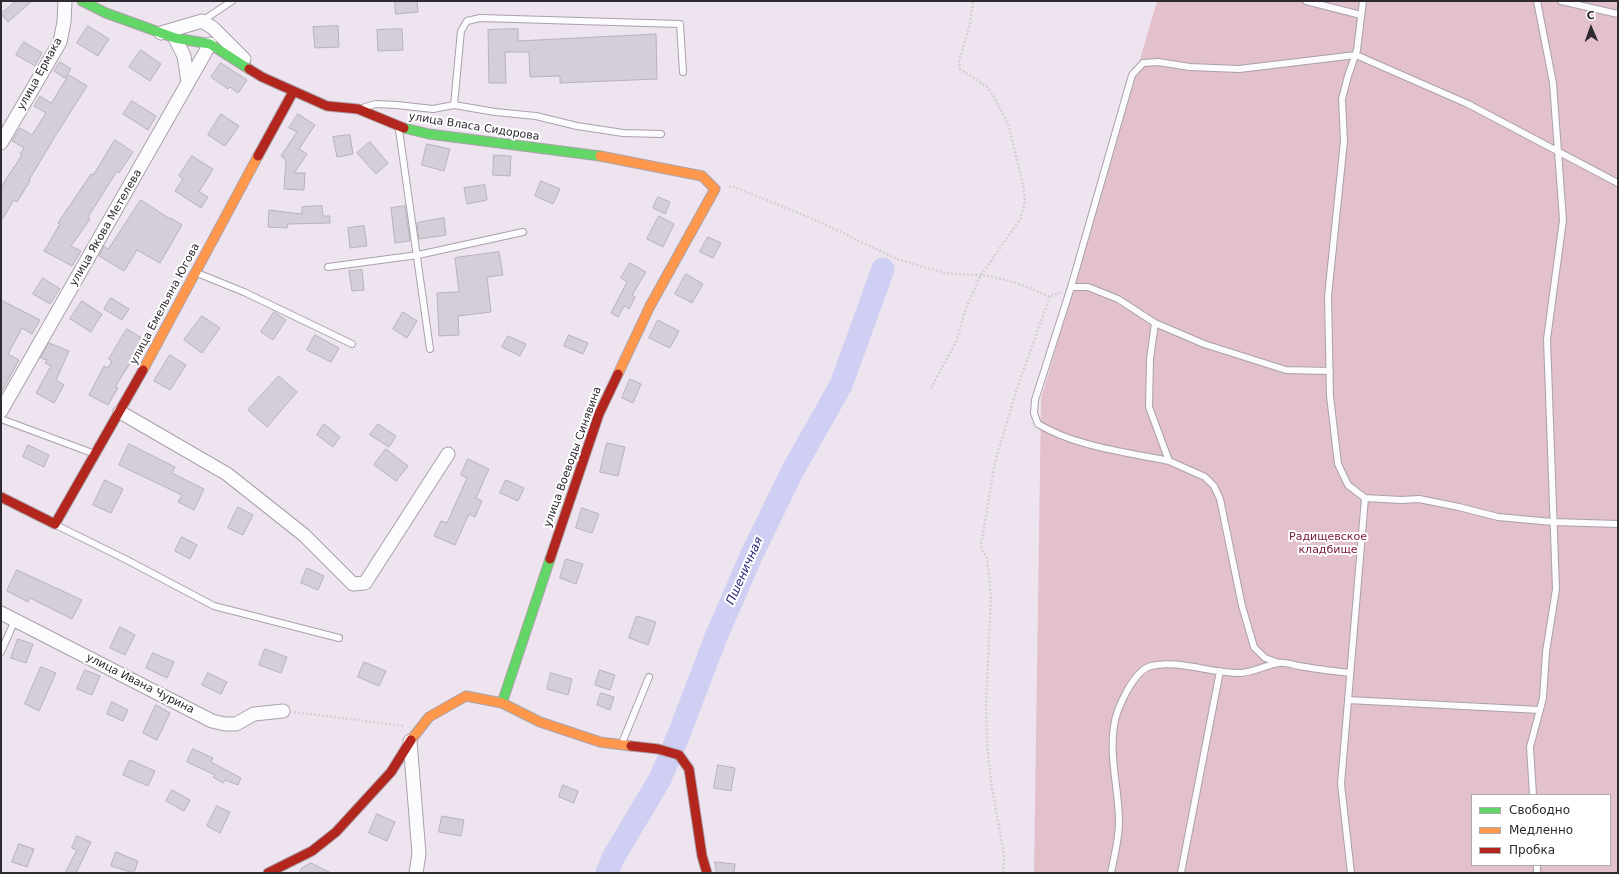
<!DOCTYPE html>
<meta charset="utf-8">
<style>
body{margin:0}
#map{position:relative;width:1619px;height:874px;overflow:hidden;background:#eee4ef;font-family:"DejaVu Sans",sans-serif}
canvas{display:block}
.frame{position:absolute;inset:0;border:2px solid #2f2931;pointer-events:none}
.legend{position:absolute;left:1471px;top:794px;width:140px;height:72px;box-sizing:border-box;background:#fff;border:1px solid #aca9ad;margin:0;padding:5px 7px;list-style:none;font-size:12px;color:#2f2931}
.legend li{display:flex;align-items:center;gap:8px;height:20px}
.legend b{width:20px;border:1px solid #aca9ad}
.north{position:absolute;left:1571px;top:8px;width:40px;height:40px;-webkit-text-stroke:3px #fff;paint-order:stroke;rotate:358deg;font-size:11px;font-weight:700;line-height:16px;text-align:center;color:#2f2931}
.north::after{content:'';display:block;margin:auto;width:14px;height:18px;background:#2f2931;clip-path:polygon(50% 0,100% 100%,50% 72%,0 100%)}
</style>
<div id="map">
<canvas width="1619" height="874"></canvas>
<div class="frame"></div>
<ul class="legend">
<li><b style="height:5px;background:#63d668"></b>Свободно</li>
<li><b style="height:5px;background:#ff974d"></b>Медленно</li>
<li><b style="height:5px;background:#b3261e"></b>Пробка</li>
</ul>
<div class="north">С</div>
</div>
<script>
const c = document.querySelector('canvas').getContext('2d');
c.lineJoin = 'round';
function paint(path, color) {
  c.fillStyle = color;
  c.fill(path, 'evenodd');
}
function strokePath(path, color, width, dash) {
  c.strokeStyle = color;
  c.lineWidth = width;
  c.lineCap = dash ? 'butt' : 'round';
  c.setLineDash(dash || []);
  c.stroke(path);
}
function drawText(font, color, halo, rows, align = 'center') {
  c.font = font + ' "DejaVu Sans",sans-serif';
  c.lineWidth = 4;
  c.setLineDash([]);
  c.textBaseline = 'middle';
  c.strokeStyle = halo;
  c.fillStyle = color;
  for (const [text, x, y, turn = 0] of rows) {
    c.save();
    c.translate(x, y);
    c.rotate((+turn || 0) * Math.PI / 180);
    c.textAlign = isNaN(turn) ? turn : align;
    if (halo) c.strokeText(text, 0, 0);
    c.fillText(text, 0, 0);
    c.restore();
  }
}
paint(new Path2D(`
 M 1157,1 L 1618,1 L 1618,873 L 1034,873 L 1041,399 ZM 1472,795 L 1610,795 L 1610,865 L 1472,865 Z`), '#e2c0cc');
strokePath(new Path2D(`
 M 607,873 L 613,858 L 660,779 L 679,734 L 716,637 L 752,554 L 793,470 L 841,385 L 883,269`), '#cecff2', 23);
const building = new Path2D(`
 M 16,1 L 32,1 L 8,22 L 1,14 Z
 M 395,1 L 417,1 L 418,12 L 396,14 Z
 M 88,26 L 109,39 L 98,56 L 77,43 Z
 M 338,26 L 339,47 L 315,48 L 313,27 Z
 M 402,29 L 403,50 L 378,51 L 377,30 Z
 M 518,29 L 518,41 L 656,34 L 657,79 L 560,83 L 560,76 L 530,77 L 529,52 L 505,52 L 506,83 L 489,83 L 488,30 Z
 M 24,42 L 42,53 L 35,66 L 16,55 Z
 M 141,50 L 161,64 L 150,81 L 129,67 Z
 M 60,62 L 71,69 L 65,78 L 54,71 Z
 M 221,63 L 247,80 L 238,93 L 230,87 L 228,89 L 211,77 Z
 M 69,75 L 87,86 L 54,138 L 29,180 L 30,181 L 17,202 L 14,200 L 1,221 L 1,187 L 22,155 L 20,154 L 24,148 L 12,141 L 20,128 L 32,135 L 46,113 L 34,106 L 40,96 L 51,103 Z
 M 132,101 L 156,116 L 148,130 L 123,114 Z
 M 221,114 L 239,126 L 225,146 L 208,135 Z
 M 298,114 L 315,125 L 299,149 L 307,154 L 294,173 L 305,173 L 304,190 L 284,189 L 286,160 L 281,156 L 297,132 L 289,128 Z
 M 350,135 L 353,154 L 337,157 L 333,137 Z
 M 115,140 L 133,152 L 119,173 L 117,171 L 88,217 L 90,219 L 71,246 L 81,251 L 72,266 L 44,251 L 60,224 L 58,223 L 91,174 L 93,175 Z
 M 370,142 L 388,163 L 376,174 L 357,153 Z
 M 427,144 L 450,149 L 444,171 L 422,165 Z
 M 494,155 L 511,156 L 510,176 L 493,175 Z
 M 192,156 L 213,169 L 199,192 L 208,197 L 201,208 L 175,191 L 183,179 L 179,176 Z
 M 541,181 L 560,189 L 553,204 L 535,196 Z
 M 485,185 L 487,200 L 467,204 L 464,188 Z
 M 658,197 L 670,202 L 665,214 L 653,208 Z
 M 141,200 L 170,219 L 171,218 L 182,225 L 160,263 L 137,250 L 124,271 L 99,256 L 104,246 L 108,249 Z
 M 322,206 L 323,216 L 330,216 L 330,223 L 288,224 L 287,228 L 268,227 L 269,210 L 302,214 L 302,207 Z
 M 405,206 L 410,241 L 395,243 L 391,208 Z
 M 659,216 L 674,224 L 663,247 L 647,239 Z
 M 444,218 L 446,235 L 419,239 L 417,223 Z
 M 364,226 L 367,246 L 350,248 L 348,228 Z
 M 708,237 L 721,243 L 713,258 L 700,252 Z
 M 499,252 L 503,275 L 487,277 L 491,312 L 458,316 L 459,335 L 439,336 L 437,293 L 459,292 L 455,258 Z
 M 630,263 L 646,272 L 632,295 L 635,297 L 629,309 L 624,306 L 618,317 L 611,313 L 627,282 L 621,278 Z
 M 362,270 L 364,290 L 352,291 L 349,271 Z
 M 686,274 L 703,284 L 692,303 L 675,294 Z
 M 43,278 L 60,289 L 50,304 L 33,294 Z
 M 111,298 L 129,309 L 122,320 L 104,309 Z
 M 1,300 L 40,320 L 32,334 L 22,328 L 8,354 L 19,360 L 1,393 Z
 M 82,301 L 102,314 L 91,332 L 70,319 Z
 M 274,312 L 286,320 L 273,340 L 261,332 Z
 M 403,312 L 417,321 L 407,338 L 393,329 Z
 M 202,316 L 220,328 L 202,353 L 184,340 Z
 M 658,320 L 679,331 L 670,348 L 649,338 Z
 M 127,329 L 145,340 L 115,387 L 118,388 L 108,405 L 89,395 L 104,366 L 108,368 L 112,361 L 109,359 Z
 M 315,335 L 339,348 L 331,362 L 307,350 Z
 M 569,335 L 588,343 L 583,354 L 564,346 Z
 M 508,336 L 526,344 L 520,356 L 502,347 Z
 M 49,343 L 69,351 L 56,380 L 64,385 L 54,403 L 36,393 L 51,366 L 45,363 L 47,360 L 41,358 Z
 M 170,355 L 186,365 L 170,390 L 154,381 Z
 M 279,376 L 297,392 L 267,427 L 248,410 Z
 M 630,379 L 641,384 L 633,403 L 622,398 Z
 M 324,424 L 340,437 L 333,447 L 317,435 Z
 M 378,424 L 396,436 L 389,447 L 370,435 Z
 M 607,443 L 625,447 L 618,476 L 600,472 Z
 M 129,444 L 175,467 L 172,473 L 204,489 L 194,510 L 178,502 L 182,495 L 119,465 Z
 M 28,445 L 49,455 L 44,467 L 23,457 Z
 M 386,449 L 408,466 L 396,481 L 374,465 Z
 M 468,459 L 489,469 L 476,498 L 482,501 L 475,517 L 469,514 L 455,545 L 434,536 L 441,521 L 447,523 L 467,478 L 461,475 Z
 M 105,480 L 123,489 L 111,513 L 93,505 Z
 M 506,480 L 524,488 L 518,501 L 500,493 Z
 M 238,507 L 253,515 L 243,535 L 228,528 Z
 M 582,508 L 599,514 L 592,533 L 576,528 Z
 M 182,537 L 197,545 L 190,559 L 175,551 Z
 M 566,559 L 583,564 L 576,584 L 560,578 Z
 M 307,568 L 324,576 L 318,590 L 301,583 Z
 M 17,570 L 82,600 L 72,619 L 30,598 L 28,602 L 7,591 Z
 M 637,616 L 656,622 L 648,645 L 629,638 Z
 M 120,627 L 135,635 L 125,655 L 110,648 Z
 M 18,639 L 33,644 L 26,663 L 11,658 Z
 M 265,649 L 287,657 L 281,673 L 259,665 Z
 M 153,653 L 174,662 L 167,678 L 146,668 Z
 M 364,662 L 386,671 L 379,686 L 358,677 Z
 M 41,667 L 56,673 L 39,711 L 25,704 Z
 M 85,670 L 100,676 L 92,695 L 77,689 Z
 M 600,670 L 615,675 L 610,690 L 595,685 Z
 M 208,673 L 227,682 L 221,694 L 202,685 Z
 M 551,673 L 572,679 L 568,695 L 547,689 Z
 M 601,693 L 614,697 L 610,710 L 597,705 Z
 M 112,702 L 128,710 L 123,721 L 107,714 Z
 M 156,705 L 170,713 L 157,740 L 143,733 Z
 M 193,749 L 213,758 L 211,762 L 241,778 L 238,785 L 225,780 L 223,783 L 213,777 L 215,775 L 187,762 Z
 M 130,760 L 155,771 L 148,786 L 123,775 Z
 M 718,765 L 735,768 L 731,791 L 714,788 Z
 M 563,785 L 578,791 L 574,803 L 559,797 Z
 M 172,790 L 190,800 L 184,811 L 166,801 Z
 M 217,806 L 230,812 L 220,833 L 207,826 Z
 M 377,814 L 395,822 L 387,841 L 369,833 Z
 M 442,816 L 464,820 L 461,836 L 439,832 Z
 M 77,836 L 91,842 L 76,873 L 65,873 L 77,850 L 72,848 Z
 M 19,844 L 34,849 L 27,867 L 12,862 Z
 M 116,852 L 138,861 L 134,873 L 111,866 Z
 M 715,862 L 735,864 L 734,873 L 717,873 Z
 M 311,863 L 331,873 L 299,873 L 302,868 Z`);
paint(building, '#d4ced8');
strokePath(building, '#b7b1bb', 1);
const lane = new Path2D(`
 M 1306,1 L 1361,15
 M 1561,1 L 1618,14
 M 202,21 L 232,1
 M 454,105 L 495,112 L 536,116 L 577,126 L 623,133 L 661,134
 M 365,107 L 376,104 L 397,105 L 433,109 L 454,105 L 461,31 L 467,21 L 480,18 L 680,24 L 683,72
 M 399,130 L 430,349
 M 328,267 L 418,255 L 523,232
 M 197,273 L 244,292 L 352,344
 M 1071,287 L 1088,287 L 1118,299 L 1155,323 L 1204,344 L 1286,370 L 1330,371
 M 1155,323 L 1150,359 L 1149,407 L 1169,461 L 1205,477 L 1214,486 L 1220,499 L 1242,606 L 1254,647 L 1265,658 L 1279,663
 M 1,419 L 95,454
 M 1169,461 C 1125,452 1077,447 1038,424 L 1034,413 L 1035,400 L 1071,287 L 1132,75 L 1143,63 L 1158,62 L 1190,67 L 1239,69 L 1356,55 L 1468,104 L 1618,183
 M 1365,498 L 1401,500 L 1419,499 L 1459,507 L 1498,517 L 1553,522 L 1618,524
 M 56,525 L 127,560 L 214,606 L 339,638
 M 1,652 L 15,620
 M 1348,700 L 1540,710
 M 622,743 L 649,677
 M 1533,795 L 1530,747 L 1543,698 L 1546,652 L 1556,589 L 1547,339 L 1563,220 L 1553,83 L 1537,1
 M 1537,865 L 1537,873
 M 1111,873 C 1114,857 1119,839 1119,822 C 1119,790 1109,759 1114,726 C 1116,710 1133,671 1151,666 C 1177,659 1213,674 1241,673 C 1254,672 1266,665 1279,663 C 1285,662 1293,665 1299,666 C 1316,669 1333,671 1350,673
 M 1181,873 L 1220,671
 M 1351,873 L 1341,784 L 1365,498 L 1348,485 L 1338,464 L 1330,396 L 1328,296 L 1344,141 L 1342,99 L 1348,76 L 1357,50 L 1363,1`);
const street = new Path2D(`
 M 161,33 L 202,21 L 213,28 L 244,59
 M 175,38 L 184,56 L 188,82
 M 1,143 L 60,42 L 64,22 L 65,1
 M 1,411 L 210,44
 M 120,412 L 227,474 L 304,535 L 353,584 L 365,583 L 448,454
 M 1,613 L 212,721 L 225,724 L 236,724 L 254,714 L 283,711
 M 410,741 L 419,854 L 416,873`);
const fast = new Path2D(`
 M 82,1 L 106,13 L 175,38 L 210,44 L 249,69
 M 404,128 L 429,134 L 600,156
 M 502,703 L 550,559`);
const slow = new Path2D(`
 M 600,156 L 702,176 L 715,189 L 650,306 L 618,374
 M 143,370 L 258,156
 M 411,740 L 429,717 L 466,696 L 502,703 L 540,722 L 600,742 L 631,746`);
const jam = new Path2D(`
 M 249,69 L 262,77 L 327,106 L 358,109 L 404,128
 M 258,156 L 293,92
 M 1,497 L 55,524 L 143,370
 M 550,559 L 599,414 L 618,374
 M 631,746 L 658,749 L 679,755 L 689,769 L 702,856 L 707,873
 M 268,873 L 312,851 L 336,832 L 391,772 L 411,740`);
strokePath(lane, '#a9a1aa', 8);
strokePath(street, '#a9a1aa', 15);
strokePath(fast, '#a9a1aa', 11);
strokePath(slow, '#a9a1aa', 11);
strokePath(jam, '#a9a1aa', 11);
strokePath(new Path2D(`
 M 729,187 L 732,186 L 811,218 L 897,259 L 944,273 L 989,276 L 1017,283 L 1050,297 L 1060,292
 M 931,388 L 956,342 L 966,308 L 981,275 L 1021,218 L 1025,201 L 1023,184 L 1008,124 L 993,95 L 987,87 L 960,69 L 959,62 L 970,24 L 973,1
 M 294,712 L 404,726
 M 1003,873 L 1004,855 L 991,782 L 987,742 L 986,704 L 991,595 L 987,558 L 982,550 L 981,545 L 995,462 L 1018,385 L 1050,297`), '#d3d0d3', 2.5, [2, 2]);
strokePath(lane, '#fcfbfd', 6);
strokePath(street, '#fcfbfd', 13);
strokePath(fast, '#63d668', 9);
strokePath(slow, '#ff974d', 9);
strokePath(jam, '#b3261e', 9);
drawText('11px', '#2f2931', '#fff', [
 ["улица Ермака",40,74,-61],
 ["улица Власа Сидорова",474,127,9],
 ["улица Якова Метелева",106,228,-60],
 ["улица Емельяна Югова",165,304,-62],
 ["улица Воеводы Синявина",573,457,-70],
 ["улица Ивана Чурина",140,684,27]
]);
drawText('11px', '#7a1740', '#fff', [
 ["Радищевское",1328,537],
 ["кладбище",1328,550]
]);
drawText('italic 12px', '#2b2578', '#fff', [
 ["Пшеничная",745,571,-66]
]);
</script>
